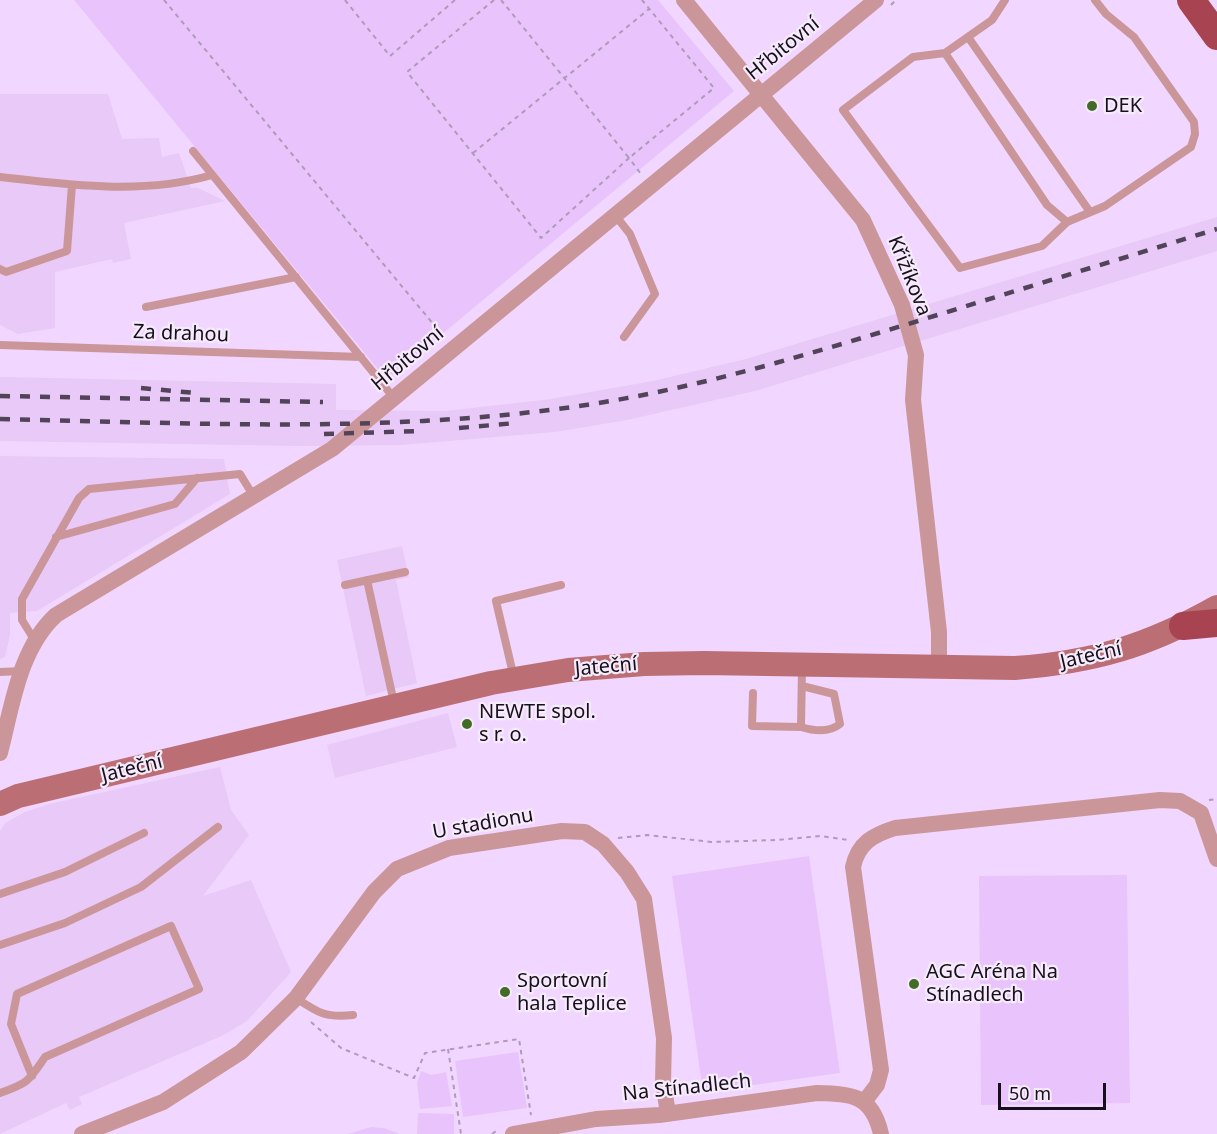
<!DOCTYPE html>
<meta charset="utf-8">
<style>
body{margin:0}
#map{position:relative;width:1217px;height:1134px;overflow:hidden;background:#f1d7ff;font-family:"Noto Sans",sans-serif}
canvas{display:block}
.scale{position:absolute;left:998px;top:1083px;width:108px;height:27px;box-sizing:border-box;border:3px solid #180f1c;border-top:0;padding-left:8px;font-size:18px;line-height:21px;white-space:nowrap;color:#180f1c;-webkit-text-stroke:4px #f6ebfb;paint-order:stroke}
</style>
<div id="map">
<canvas width="1217" height="1134"></canvas>
<div class="scale">50 m</div>
</div>
<script>
const c = document.querySelector('canvas').getContext('2d');
c.lineJoin = 'round';
function paint(path, color) {
  c.fillStyle = color;
  c.fill(path, 'evenodd');
}
function strokePath(path, color, width, dash) {
  c.strokeStyle = color;
  c.lineWidth = width;
  c.lineCap = dash ? 'butt' : 'round';
  c.setLineDash(dash || []);
  c.stroke(path);
}
function drawText(font, color, halo, rows, align = 'center') {
  c.font = font + ' "Noto Sans",sans-serif';
  c.lineWidth = 4.5;
  c.setLineDash([]);
  c.textBaseline = 'middle';
  c.strokeStyle = halo;
  c.fillStyle = color;
  for (const [text, x, y, turn = 0] of rows) {
    c.save();
    c.translate(x, y);
    c.rotate((+turn || 0) * Math.PI / 180);
    c.textAlign = isNaN(turn) ? turn : align;
    if (halo) c.strokeText(text, 0, 0);
    c.fillText(text, 0, 0);
    c.restore();
  }
}
paint(new Path2D(`
 M 0,94 L 108,94 L 122,139 L 159,138 L 162,157 L 179,153 L 191,188 L 198,188 L 225,201 L 124,223 L 131,259 L 113,263 L 112,259 L 55,272 L 55,328 L 18,334 L 0,325 Z
 M 1217,217 L 1217,251 L 755,391 L 627,420 L 555,432 L 401,445 L 300,446 L 0,441 L 0,377 L 336,384 L 336,410 L 446,411 L 551,399 L 653,381 L 746,359 Z
 M 0,456 L 224,459 L 230,494 L 37,611 L 10,613 L 10,635 L 5,657 L 0,659 Z
 M 402,546 L 409,577 L 396,580 L 417,683 L 366,696 L 337,560 Z
 M 448,713 L 457,747 L 335,778 L 327,745 Z
 M 220,767 L 231,810 L 249,835 L 203,896 L 251,880 L 291,972 L 247,1021 L 224,1035 L 79,1097 L 82,1104 L 70,1110 L 66,1103 L 0,1134 L 0,831 L 5,823 L 25,812 L 49,804 Z`), '#e8c9f7');
paint(new Path2D(`
 M 74,0 L 658,0 L 734,91 L 387,380 Z
 M 809,856 L 840,1073 L 703,1092 L 672,876 Z
 M 1127,875 L 1130,1103 L 981,1105 L 979,876 Z
 M 518,1052 L 527,1108 L 463,1117 L 455,1061 Z
 M 421,1071 L 432,1075 L 446,1072 L 452,1106 L 420,1109 L 417,1083 Z
 M 418,1113 L 454,1114 L 454,1134 L 417,1134 Z
 M 371,1127 L 384,1128 L 400,1134 L 348,1134 Z`), '#e9c3fb');
strokePath(new Path2D(`
 M 164,0 L 444,337
 M 345,0 L 390,56 L 455,0
 M 494,0 L 407,72 L 541,238 L 629,158 L 641,174
 M 501,0 L 629,158 L 714,88 L 642,0
 M 891,5 L 896,0
 M 473,153 L 649,9
 M 1209,800 L 1217,799
 M 618,838 L 648,835 L 711,842 L 777,840 L 821,836 L 848,840
 M 311,1022 L 341,1048 L 414,1078 L 425,1053 L 519,1039 L 531,1115
 M 448,1049 L 461,1134
 M 492,1134 L 499,1129`), '#ae9ab9', 2, [4.5, 4.5]);
strokePath(new Path2D(`
 M 1005,0 L 992,20 L 945,53 L 1047,205 L 1067,222 L 1105,206 L 1191,147 L 1195,134 L 1194,122 L 1134,37 L 1106,14 L 1095,0
 M 968,37 L 1090,212
 M 945,53 L 913,57 L 843,110 L 960,268 L 1042,246 L 1067,222
 M 193,151 L 394,398
 M 0,177 C 70,185 143,195 212,175
 M 615,215 L 630,234 L 655,294 L 624,337
 M 0,269 L 6,272 L 67,251 L 72,185
 M 146,307 L 296,277
 M 0,345 L 361,357
 M 56,537 L 175,504 L 197,478
 M 367,580 L 394,703
 M 345,585 L 405,572
 M 35,641 L 22,620 L 22,599 L 79,498 L 89,489 L 240,474 L 254,497
 M 0,672 L 22,671
 M 514,678 L 496,601 L 561,585
 M 753,693 L 752,726 L 801,727 L 802,668
 M 801,727 C 814,731 829,733 840,724 L 834,694 L 802,686
 M 0,894 L 65,872 L 144,833
 M 0,945 L 65,923 L 141,887 L 218,827
 M 296,998 C 318,1013 326,1018 353,1015
 M 0,1093 C 28,1083 28,1082 45,1057 L 199,989 L 171,926 L 17,994 L 11,1024 L 32,1076`), '#cb9699', 8);
strokePath(new Path2D(`
 M 684,0 L 863,220 L 902,305 L 916,355 L 913,400 L 939,632 L 939,667
 M 0,753 C 12,707 19,649 56,615 L 332,449 L 876,0
 M 864,1102 L 877,1085 L 881,1070 L 853,867 C 858,843 873,835 895,828 L 1160,800 L 1180,801 L 1201,813 L 1217,859
 M 82,1134 L 163,1102 L 241,1052 L 296,998 L 374,892 L 397,869 L 449,848 L 562,831 L 585,832 L 603,844 L 627,872 L 644,899 L 664,1038 L 663,1083 L 668,1113
 M 513,1134 L 596,1119 L 659,1115 L 817,1093 C 853,1094 872,1095 881,1134`), '#cb9699', 16);
strokePath(new Path2D(`
 M 0,804 L 18,796 L 491,683 L 568,670 L 644,664 L 704,663 L 1015,668 C 1094,662 1148,646 1217,607`), '#bb6f75', 24);
strokePath(new Path2D(`
 M 1191,0 L 1217,36
 M 1183,626 L 1217,623`), '#a84352', 28);
strokePath(new Path2D(`
 M 141,388 L 195,393
 M 0,396 L 323,402
 M 0,419 C 196,423 392,434 586,405 C 699,388 809,354 918,321 C 1018,290 1117,260 1217,229
 M 459,428 L 516,423
 M 324,434 L 420,431`), '#514458', 4.5, [10, 10]);
for (const [x, y, r, color] of [
 [1092,106,6,"#436b27"],
 [467,724,6,"#436b27"],
 [914,984,6,"#436b27"],
 [505,992,6,"#436b27"]
]) {
  const dot = new Path2D();
  dot.arc(x, y, r, 0, 2 * Math.PI);
  c.fillStyle = color;
  c.fill(dot);
  strokePath(dot, '#f6ebfb', 2);
}
drawText('20px', '#180f1c', '#f6ebfb', [
 ["Hřbitovní",783,49,-39],
 ["Křižíkova",909,276,68],
 ["Za drahou",181,334,2],
 ["Hřbitovní",408,359,-40],
 ["Jateční",1091,656,-13],
 ["Jateční",606,667,-5],
 ["Jateční",132,769,-14],
 ["U stadionu",483,824,-10],
 ["Na Stínadlech",687,1088,-6]
]);
drawText('20px', '#180f1c', '#f6ebfb', [
 ["DEK",1104,106],
 ["NEWTE spol.",479,712],
 ["s r. o.",479,735],
 ["AGC Aréna Na",926,972],
 ["Stínadlech",926,995],
 ["Sportovní",517,981],
 ["hala Teplice",517,1004]
], 'left');
</script>
